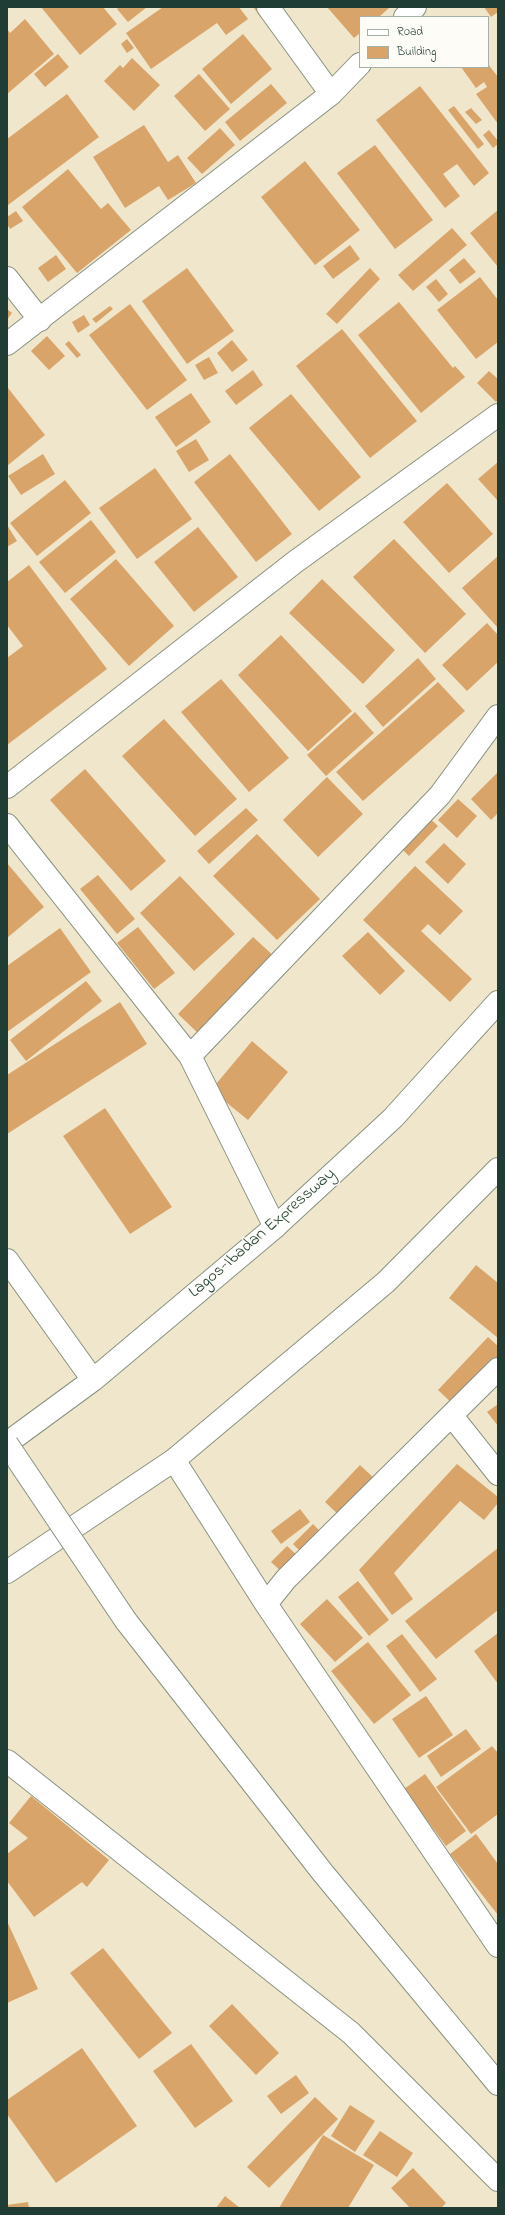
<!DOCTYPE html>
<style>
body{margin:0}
#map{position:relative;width:505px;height:2215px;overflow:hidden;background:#f0e6cc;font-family:"Indie Flower",sans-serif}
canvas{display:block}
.frame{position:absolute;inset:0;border:8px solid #1f3d34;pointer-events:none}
.legend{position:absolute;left:359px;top:16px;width:130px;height:52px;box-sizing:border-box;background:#fdfcf7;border:1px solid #a4b0a9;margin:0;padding:5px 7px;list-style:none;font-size:12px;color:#1f3d34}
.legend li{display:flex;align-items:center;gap:8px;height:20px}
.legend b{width:20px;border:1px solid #a4b0a9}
</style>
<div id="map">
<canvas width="505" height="2215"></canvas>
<div class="frame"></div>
<ul class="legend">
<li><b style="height:5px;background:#fff"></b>Road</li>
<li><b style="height:11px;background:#d9a469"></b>Building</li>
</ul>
</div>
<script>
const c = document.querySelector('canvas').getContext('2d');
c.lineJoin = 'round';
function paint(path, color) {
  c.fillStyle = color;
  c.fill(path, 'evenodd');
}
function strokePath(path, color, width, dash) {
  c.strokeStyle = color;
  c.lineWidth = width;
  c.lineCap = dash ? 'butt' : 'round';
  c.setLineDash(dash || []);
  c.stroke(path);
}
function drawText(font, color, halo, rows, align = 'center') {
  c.font = font + ' "Indie Flower",sans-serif';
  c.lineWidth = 3;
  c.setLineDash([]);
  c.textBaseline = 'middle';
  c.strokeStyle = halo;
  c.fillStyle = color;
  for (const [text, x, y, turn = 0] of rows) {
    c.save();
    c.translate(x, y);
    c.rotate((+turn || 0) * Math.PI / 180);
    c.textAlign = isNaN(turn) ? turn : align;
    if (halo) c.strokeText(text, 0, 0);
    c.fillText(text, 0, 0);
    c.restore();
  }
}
paint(new Path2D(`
 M 41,7 L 103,7 L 117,24 L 80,55 Z
 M 120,7 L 147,7 L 128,22 L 117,9 Z
 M 163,7 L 239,7 L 248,19 L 226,35 L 217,23 L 151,69 L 126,33 Z
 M 255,7 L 261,7 L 267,14 L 261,18 L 254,8 Z
 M 327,7 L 388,7 L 389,8 L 379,17 L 360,17 L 360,33 L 354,38 Z
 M 484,7 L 498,7 L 498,12 L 491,17 Z
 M 25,19 L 54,54 L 7,94 L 7,29 L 10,33 Z
 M 243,34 L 272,69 L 231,104 L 202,69 Z
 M 127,39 L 134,48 L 127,53 L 121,44 Z
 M 58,54 L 69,67 L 45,87 L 34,74 Z
 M 132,58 L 160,85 L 134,111 L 104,81 L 120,65 L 123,68 Z
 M 488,64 L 498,77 L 498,124 L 476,94 L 487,87 L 484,82 L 476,88 L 461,67 L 488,67 Z
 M 199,74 L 230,109 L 205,131 L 174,96 Z
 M 271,84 L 287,103 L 240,141 L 225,122 Z
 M 420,86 L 489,173 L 474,186 L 457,164 L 443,174 L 460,196 L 445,208 L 376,120 Z
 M 67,94 L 99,137 L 8,205 L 7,139 Z
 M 454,106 L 484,144 L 478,149 L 448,110 Z
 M 471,108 L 482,120 L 476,124 L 465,112 Z
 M 144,125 L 168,162 L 178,155 L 196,183 L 168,200 L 159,186 L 125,208 L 93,157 Z
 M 220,128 L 235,145 L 202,174 L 187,158 Z
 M 489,130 L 498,141 L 498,144 L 493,148 L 483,135 Z
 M 375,145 L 433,220 L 395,249 L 337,173 Z
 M 305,161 L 360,230 L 315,265 L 261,197 Z
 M 68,169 L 101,209 L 108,203 L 131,230 L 77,273 L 22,207 Z
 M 498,210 L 498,267 L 470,233 Z
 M 16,211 L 23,221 L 10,229 L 7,224 L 7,217 Z
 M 452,228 L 467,245 L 413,291 L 398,275 Z
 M 350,245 L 360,259 L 333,279 L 323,266 Z
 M 56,255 L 66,269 L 48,282 L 38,268 Z
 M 464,258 L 476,272 L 460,284 L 449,270 Z
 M 187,268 L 234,331 L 187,364 L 142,301 Z
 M 370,268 L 380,279 L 337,324 L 326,314 Z
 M 480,277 L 498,300 L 498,342 L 476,359 L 437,310 Z
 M 436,279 L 448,294 L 439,302 L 426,287 Z
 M 399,302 L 453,368 L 455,366 L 465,377 L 421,413 L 358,335 Z
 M 130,304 L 187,380 L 147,410 L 89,335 Z
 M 110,306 L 113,309 L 96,323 L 92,319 Z
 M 7,309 L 12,313 L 7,320 Z
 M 84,315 L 90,325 L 78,333 L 72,322 Z
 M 342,329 L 417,421 L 370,458 L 296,366 Z
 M 47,336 L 65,356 L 49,370 L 31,351 Z
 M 232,340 L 248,360 L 232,372 L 217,353 Z
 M 69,341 L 81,355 L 77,358 L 65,344 Z
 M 209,357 L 218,373 L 204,380 L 195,365 Z
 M 253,370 L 263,385 L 236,405 L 225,391 Z
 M 489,371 L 498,379 L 498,400 L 496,402 L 477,383 Z
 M 8,388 L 45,435 L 7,466 L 7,389 Z
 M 191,393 L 211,422 L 176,447 L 155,417 Z
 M 291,394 L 361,477 L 319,511 L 249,428 Z
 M 196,439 L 209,460 L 189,472 L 176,451 Z
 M 43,454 L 55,474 L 21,495 L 8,476 Z
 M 230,454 L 292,534 L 256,562 L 194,482 Z
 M 498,462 L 498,501 L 478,479 Z
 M 155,468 L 192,519 L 137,559 L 99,508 Z
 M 65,480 L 91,513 L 37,556 L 10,523 Z
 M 447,483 L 493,534 L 449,573 L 403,522 Z
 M 91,520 L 116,552 L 65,593 L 39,562 Z
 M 7,525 L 17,541 L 7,547 Z
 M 198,527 L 238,577 L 194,612 L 154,562 Z
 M 394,539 L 466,614 L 425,653 L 353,577 Z
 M 498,556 L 498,628 L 462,588 Z
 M 116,559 L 174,626 L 129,666 L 70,599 Z
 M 29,565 L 107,669 L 7,745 L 7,658 L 23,646 L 7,625 L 7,582 Z
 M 322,579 L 395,650 L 363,684 L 289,613 Z
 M 487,623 L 498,635 L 498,662 L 467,691 L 442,665 Z
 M 281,635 L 352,711 L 308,751 L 238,675 Z
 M 418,658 L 436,679 L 383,727 L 365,706 Z
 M 221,679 L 289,758 L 249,792 L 181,712 Z
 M 438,682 L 465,711 L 363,801 L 336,772 Z
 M 355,712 L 374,733 L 326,776 L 307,755 Z
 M 164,719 L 237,799 L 195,836 L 122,756 Z
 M 85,769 L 166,861 L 131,891 L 50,800 Z
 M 498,772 L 498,813 L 491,820 L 471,799 Z
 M 327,777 L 363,814 L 318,857 L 283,820 Z
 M 458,799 L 477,816 L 457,838 L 438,820 Z
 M 246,808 L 258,820 L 209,864 L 197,851 Z
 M 426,815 L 438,826 L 409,856 L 398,845 Z
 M 257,834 L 320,899 L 277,940 L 213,876 Z
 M 444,843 L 466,864 L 448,884 L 425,862 Z
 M 7,863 L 44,907 L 7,938 Z
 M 415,866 L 463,911 L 440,935 L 428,924 L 421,931 L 472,979 L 450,1002 L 363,920 Z
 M 98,875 L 135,919 L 117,934 L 80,889 Z
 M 180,876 L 235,934 L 194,971 L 140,913 Z
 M 138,927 L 175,973 L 154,989 L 117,943 Z
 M 60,928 L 91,972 L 7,1032 L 7,966 Z
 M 368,932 L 405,971 L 380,995 L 342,956 Z
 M 253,937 L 276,958 L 201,1036 L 178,1014 Z
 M 86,981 L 102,1001 L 26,1061 L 10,1040 Z
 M 120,1002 L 147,1044 L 7,1134 L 7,1075 Z
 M 252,1041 L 288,1072 L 248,1120 L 211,1090 Z
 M 105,1108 L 172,1207 L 130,1234 L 63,1136 Z
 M 476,1265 L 498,1283 L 498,1338 L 449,1298 Z
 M 488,1337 L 498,1346 L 498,1363 L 457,1408 L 438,1390 Z
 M 498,1404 L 498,1426 L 487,1412 Z
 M 457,1464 L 498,1497 L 498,1503 L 484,1520 L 460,1501 L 394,1573 L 413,1599 L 392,1615 L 359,1570 Z
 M 360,1465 L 377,1481 L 342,1518 L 325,1502 Z
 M 300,1509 L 310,1522 L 281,1544 L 271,1531 Z
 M 313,1524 L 326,1537 L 306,1557 L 293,1544 Z
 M 287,1546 L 300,1558 L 284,1574 L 271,1562 Z
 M 498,1548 L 498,1610 L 436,1659 L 405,1621 Z
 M 358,1581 L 389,1620 L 369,1636 L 338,1597 Z
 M 327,1599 L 363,1638 L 335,1662 L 300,1624 Z
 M 498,1633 L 498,1684 L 474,1651 Z
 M 402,1634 L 437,1679 L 420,1692 L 386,1646 Z
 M 368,1642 L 411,1695 L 374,1724 L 331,1671 Z
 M 426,1696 L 453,1735 L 419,1758 L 392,1719 Z
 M 466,1729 L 481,1749 L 441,1777 L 427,1756 Z
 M 492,1746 L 498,1753 L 498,1814 L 471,1834 L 436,1787 Z
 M 425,1774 L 466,1831 L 446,1846 L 404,1789 Z
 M 31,1796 L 109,1860 L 87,1887 L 82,1882 L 34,1917 L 7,1881 L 7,1854 L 28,1838 L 9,1823 Z
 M 476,1834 L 498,1864 L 498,1915 L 450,1854 Z
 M 7,1921 L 38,1989 L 7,2003 Z
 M 103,1948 L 172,2033 L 139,2059 L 70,1973 Z
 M 232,2004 L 279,2053 L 256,2075 L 209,2026 Z
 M 191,2044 L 233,2101 L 195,2128 L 153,2071 Z
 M 82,2048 L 137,2126 L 56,2183 L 7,2114 L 7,2100 Z
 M 296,2075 L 309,2093 L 281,2114 L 267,2096 Z
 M 315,2097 L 338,2119 L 269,2188 L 247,2167 Z
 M 350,2105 L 375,2121 L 355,2152 L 331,2136 Z
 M 380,2131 L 413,2153 L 397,2177 L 363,2155 Z
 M 323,2135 L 374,2165 L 348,2208 L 279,2208 Z
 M 413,2168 L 446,2203 L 441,2208 L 410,2208 L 391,2188 Z
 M 225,2196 L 240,2208 L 216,2208 Z
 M 28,2202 L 29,2208 L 7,2208 L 7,2205 Z`), '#d9a469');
const minor = new Path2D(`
 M 268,7 L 331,94
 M 405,17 L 415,7
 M 7,278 L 40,320
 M 7,344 L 331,94 L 360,64
 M 7,787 L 295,562 L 498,415
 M 7,825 L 190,1056 L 275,1227
 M 190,1056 L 440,795 L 498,716
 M 452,1416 L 498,1474
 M 174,1460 L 266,1604 L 498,1946
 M 266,1604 L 286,1579 L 498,1369
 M 7,1761 L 351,2033 L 498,2180`);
const secondary = new Path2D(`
 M 126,1621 L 323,1873 L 498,2084`);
const motorway = new Path2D(`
 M 7,1260 L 93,1380
 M 7,1443 L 93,1380 L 275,1227 L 393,1118 L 498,1002
 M 7,1572 L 174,1460 L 386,1282 L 498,1169`);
strokePath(minor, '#889280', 24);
strokePath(secondary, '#889280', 24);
strokePath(motorway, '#889280', 24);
strokePath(minor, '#fff', 22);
strokePath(secondary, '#fff', 22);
strokePath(motorway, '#fff', 22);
const secondaryBridge = new Path2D(`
 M 7,1444 L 126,1621`);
strokePath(secondaryBridge, '#889280', 24, []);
strokePath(secondaryBridge, '#fff', 22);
drawText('17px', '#1f3d34', '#fdfcf7', [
 ["Lagos-Ibadan Expressway",263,1234,-41]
]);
</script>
